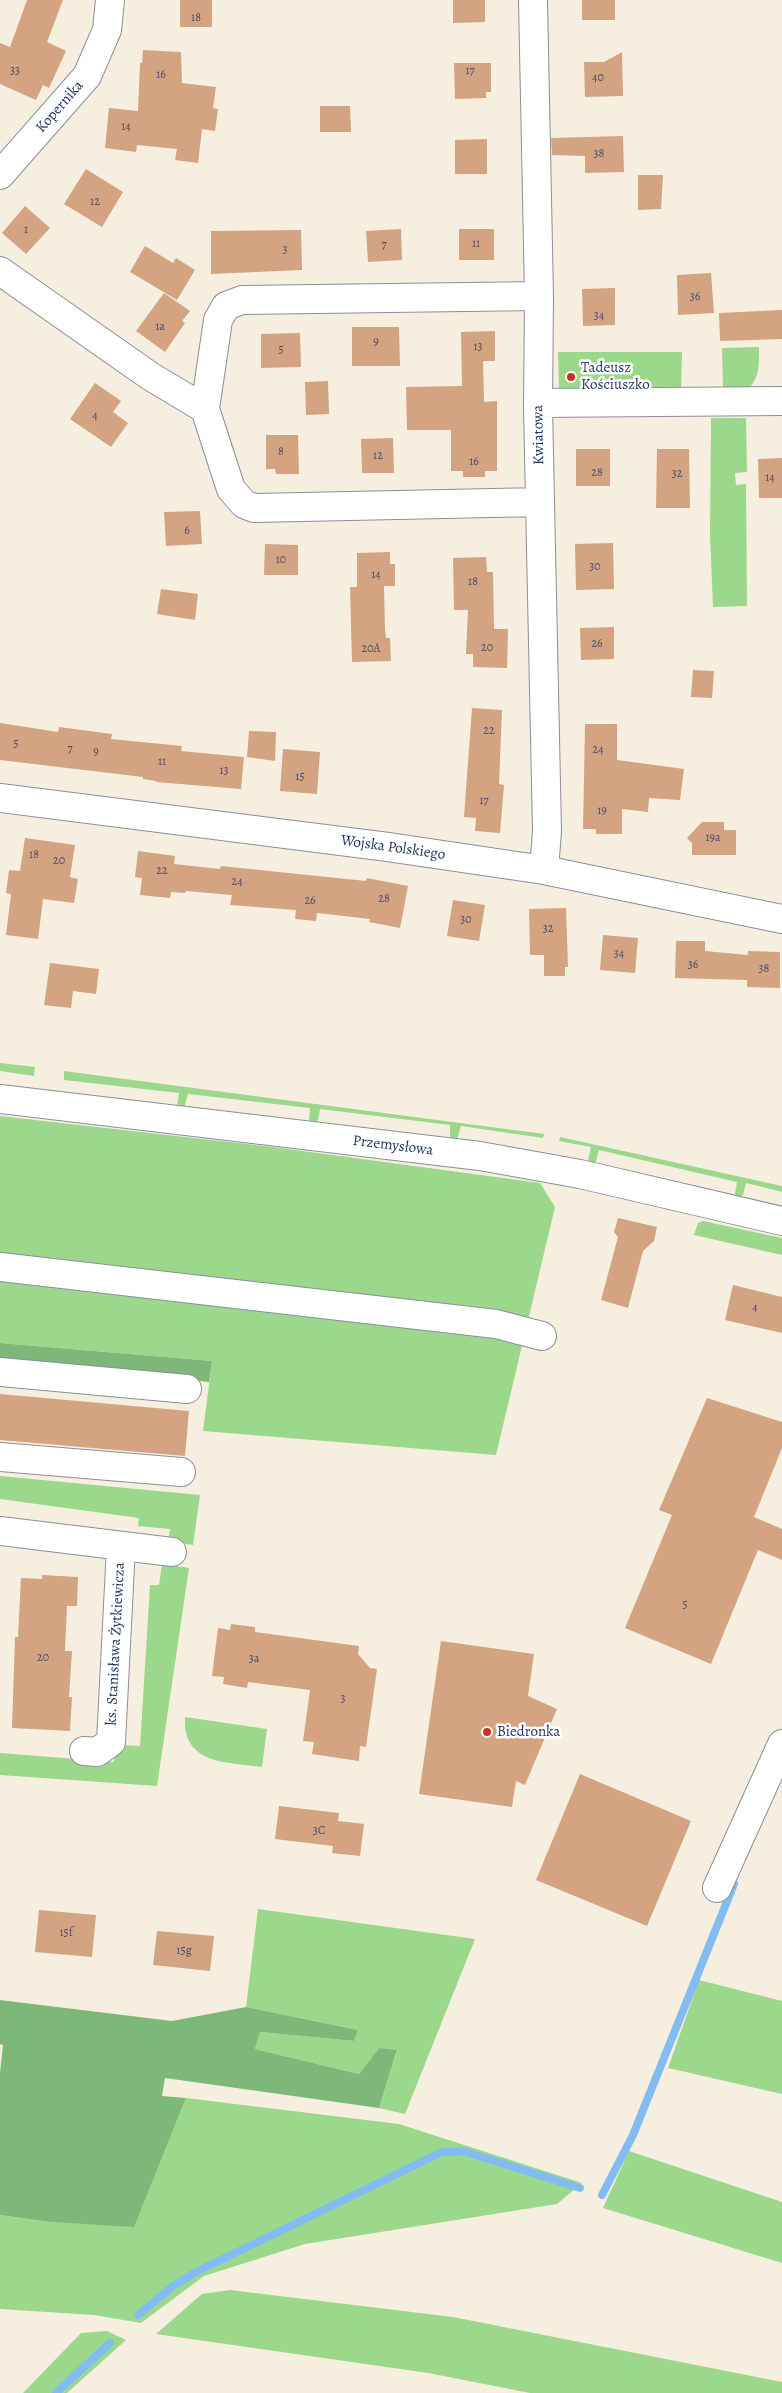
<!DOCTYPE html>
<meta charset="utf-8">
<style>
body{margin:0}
canvas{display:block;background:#f6efdf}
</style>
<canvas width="782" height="2393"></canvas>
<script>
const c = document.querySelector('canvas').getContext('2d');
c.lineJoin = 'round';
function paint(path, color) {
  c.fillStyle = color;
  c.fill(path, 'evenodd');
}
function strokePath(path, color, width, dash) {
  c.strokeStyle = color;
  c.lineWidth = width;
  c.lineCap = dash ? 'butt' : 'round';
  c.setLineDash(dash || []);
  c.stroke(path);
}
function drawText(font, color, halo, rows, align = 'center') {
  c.font = font + ' Alegreya,serif';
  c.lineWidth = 5;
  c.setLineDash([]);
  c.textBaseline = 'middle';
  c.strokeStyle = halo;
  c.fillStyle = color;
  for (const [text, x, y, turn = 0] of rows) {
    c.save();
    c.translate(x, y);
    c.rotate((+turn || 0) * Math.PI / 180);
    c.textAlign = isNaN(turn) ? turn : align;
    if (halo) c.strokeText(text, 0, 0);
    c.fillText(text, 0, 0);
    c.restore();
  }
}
paint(new Path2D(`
 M 759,347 C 759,367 760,381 743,393 L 723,388 L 722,348 Z
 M 558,352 L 682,352 L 681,394 L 559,390 Z
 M 711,418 L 746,418 L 747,472 L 735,473 L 736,485 L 746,484 L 747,606 L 713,607 L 710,536 Z
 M 0,1063 L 35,1067 L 34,1076 L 0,1071 Z
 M 64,1071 L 544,1134 L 543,1138 L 461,1126 L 457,1140 L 450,1139 L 450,1125 L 320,1109 L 318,1121 L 314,1123 L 309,1120 L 310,1108 L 188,1094 L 184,1108 L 177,1106 L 179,1093 L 64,1080 Z
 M 0,1116 L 273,1147 L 540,1183 L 555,1207 L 496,1455 L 203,1431 L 212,1361 L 0,1343 Z
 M 560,1137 L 782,1186 L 782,1192 L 746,1183 L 743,1195 L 738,1197 L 735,1194 L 737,1182 L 599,1150 L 596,1161 L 592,1164 L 588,1160 L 591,1147 L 559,1141 Z
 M 703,1221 L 782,1238 L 782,1255 L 694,1235 L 698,1223 Z
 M 0,1476 L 200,1495 L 193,1545 L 168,1542 L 170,1529 L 138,1526 L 139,1518 L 0,1499 Z
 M 162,1564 L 189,1568 L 157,1786 L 0,1775 L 0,1753 L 114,1762 L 115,1751 L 121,1745 L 140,1746 L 150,1585 L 159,1585 Z
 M 185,1717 L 267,1729 L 262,1767 C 228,1762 182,1765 185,1717 Z
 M 258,1909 L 475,1939 L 405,2114 L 379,2108 L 397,2051 L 379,2048 L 359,2074 L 255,2049 L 260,2032 L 354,2041 L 358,2030 L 246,2007 Z
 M 699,1980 L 782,2001 L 782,2094 L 668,2068 Z
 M 186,2098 L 399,2124 L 582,2183 L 557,2204 L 305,2244 L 204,2276 L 141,2323 L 94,2315 L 0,2309 L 0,2215 L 50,2222 L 134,2226 Z
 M 629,2151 L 782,2202 L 782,2263 L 603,2208 Z
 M 230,2290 L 453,2317 L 782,2382 L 782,2393 L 530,2393 L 428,2373 L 156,2334 L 202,2294 Z
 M 107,2331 L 126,2340 L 67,2393 L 23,2393 L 81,2333 Z`), '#9cd88c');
paint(new Path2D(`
 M 0,1343 L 212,1361 L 209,1382 L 0,1360 Z
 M 0,2000 L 172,2021 L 246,2007 L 358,2030 L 354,2041 L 260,2032 L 255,2049 L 359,2074 L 379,2048 L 397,2050 L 379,2108 L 165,2078 L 162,2096 L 186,2098 L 134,2227 L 50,2222 L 0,2215 L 0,2073 L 3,2045 L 0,2044 Z`), '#7db878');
strokePath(new Path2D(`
 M 602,2195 L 633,2135 L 734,1884
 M 138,2315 L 173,2286 L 196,2272 L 442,2152 L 463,2151 L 580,2188
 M 56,2393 L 110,2343`), '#82bcf3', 8);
paint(new Path2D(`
 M 27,0 L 63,0 L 47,42 L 66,51 L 49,88 L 43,85 L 36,100 L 0,84 L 0,43 L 10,47 Z
 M 180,0 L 212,0 L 212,27 L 180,27 Z
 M 453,0 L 485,0 L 485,22 L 453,23 Z
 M 582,0 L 615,0 L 615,20 L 582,20 Z
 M 143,50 L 181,52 L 182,83 L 216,87 L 213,108 L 218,109 L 215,131 L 202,129 L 198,163 L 175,160 L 177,149 L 137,145 L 136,152 L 105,148 L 109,108 L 138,111 L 140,63 L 142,63 Z
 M 622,52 L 623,96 L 585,97 L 584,62 L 604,62 Z
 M 454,63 L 491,63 L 491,92 L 486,92 L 486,98 L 455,99 Z
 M 320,106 L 350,106 L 351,132 L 320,132 Z
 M 623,136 L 624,172 L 585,173 L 585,156 L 552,155 L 551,138 Z
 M 487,139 L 487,174 L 455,174 L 455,140 Z
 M 86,169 L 123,192 L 102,227 L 64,204 Z
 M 638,175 L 663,175 L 661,209 L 638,210 Z
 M 25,206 L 50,228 L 26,254 L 2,233 Z
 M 401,229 L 402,260 L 368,262 L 366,231 Z
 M 459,229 L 494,229 L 494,260 L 459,260 Z
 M 301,230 L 302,270 L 211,274 L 211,231 Z
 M 145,246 L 173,263 L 176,258 L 195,270 L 177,300 L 130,272 Z
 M 711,273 L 714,313 L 678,315 L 677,275 Z
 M 615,288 L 615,325 L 583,326 L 582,289 Z
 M 164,293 L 190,311 L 182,321 L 185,323 L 165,352 L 136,331 Z
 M 782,310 L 782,339 L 720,341 L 719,313 Z
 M 352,327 L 399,327 L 400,366 L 352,366 Z
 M 495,331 L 495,361 L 483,361 L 484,402 L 497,401 L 497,471 L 485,471 L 485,477 L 463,477 L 463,471 L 451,471 L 451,430 L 407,430 L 406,387 L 462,386 L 461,332 Z
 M 300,333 L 301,367 L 261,368 L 261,334 Z
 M 328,381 L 329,414 L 306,415 L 305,382 Z
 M 95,383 L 121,401 L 113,412 L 128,423 L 111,447 L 70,419 Z
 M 266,435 L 298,435 L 299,474 L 276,474 L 275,469 L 266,469 Z
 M 393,438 L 394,473 L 362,473 L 361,439 Z
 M 576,449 L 610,449 L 610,486 L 576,486 Z
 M 657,449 L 689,449 L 690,508 L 656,508 Z
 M 782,458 L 782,498 L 759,498 L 758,459 Z
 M 200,511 L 202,544 L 166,546 L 164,512 Z
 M 613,543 L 614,589 L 576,590 L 575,544 Z
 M 265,544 L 298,545 L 298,575 L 264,575 Z
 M 390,552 L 390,564 L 395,564 L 395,586 L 384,586 L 385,629 L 386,638 L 390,638 L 391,661 L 352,662 L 350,587 L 357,587 L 357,553 Z
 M 486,557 L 487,572 L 493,572 L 494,629 L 508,629 L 507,668 L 473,667 L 473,654 L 466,654 L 468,610 L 454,610 L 453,558 Z
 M 161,589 L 198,594 L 195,620 L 157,614 Z
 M 614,627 L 614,659 L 581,660 L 580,628 Z
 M 693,670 L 714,671 L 712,698 L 691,697 Z
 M 472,708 L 502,710 L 499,784 L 504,785 L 500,833 L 475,831 L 476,818 L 464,817 Z
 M 0,723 L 58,732 L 59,727 L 112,734 L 111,739 L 182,746 L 181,751 L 244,757 L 241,789 L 156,782 L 156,781 L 143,779 L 143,777 L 0,760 Z
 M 585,724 L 617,724 L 617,760 L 684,769 L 680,800 L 649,798 L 648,812 L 622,809 L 622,834 L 596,834 L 596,829 L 583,829 Z
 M 249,731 L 276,732 L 275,761 L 247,757 Z
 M 283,749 L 320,752 L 317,794 L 280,791 Z
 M 702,822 L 724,822 L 724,830 L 736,830 L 736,855 L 692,855 L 692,843 L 687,838 Z
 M 25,838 L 75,845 L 70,877 L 78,879 L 74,903 L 43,899 L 38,939 L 6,935 L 11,894 L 6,893 L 9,870 L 20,871 Z
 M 138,851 L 175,856 L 174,864 L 220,869 L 221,866 L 366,881 L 367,878 L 408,886 L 400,928 L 369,922 L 370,919 L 317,913 L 316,921 L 295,919 L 296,910 L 230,905 L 232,895 L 186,891 L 185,893 L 171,892 L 170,898 L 140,895 L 142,878 L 135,877 Z
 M 453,900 L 485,905 L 479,941 L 447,936 Z
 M 566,908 L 568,967 L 565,967 L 565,976 L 544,976 L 544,955 L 530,955 L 529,909 Z
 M 603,935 L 638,938 L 635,973 L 600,970 Z
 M 676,941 L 705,941 L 705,951 L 748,955 L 748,951 L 780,952 L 780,988 L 747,987 L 747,980 L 675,978 Z
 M 50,963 L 99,969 L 96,994 L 73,991 L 71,1008 L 44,1005 Z
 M 618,1218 L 657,1227 L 654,1241 L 643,1251 L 628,1308 L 601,1300 L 618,1237 L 614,1232 Z
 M 733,1285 L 782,1297 L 782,1333 L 725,1320 Z
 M 0,1394 L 189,1411 L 185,1456 L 0,1440 Z
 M 707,1398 L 782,1422 L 782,1448 L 754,1517 L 782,1529 L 782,1560 L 758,1550 L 711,1664 L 625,1628 L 672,1515 L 659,1510 Z
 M 42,1575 L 78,1577 L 77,1606 L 67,1606 L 65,1651 L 72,1651 L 69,1697 L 72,1697 L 70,1731 L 12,1728 L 15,1637 L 18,1637 L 21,1578 L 42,1579 Z
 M 231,1624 L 255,1627 L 255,1632 L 359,1646 L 358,1654 L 370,1668 L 377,1669 L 366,1747 L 360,1746 L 359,1761 L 312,1754 L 314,1742 L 303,1741 L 310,1690 L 248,1682 L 247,1688 L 223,1684 L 224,1677 L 212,1676 L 218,1628 L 230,1630 Z
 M 441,1641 L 534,1654 L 528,1696 L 557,1709 L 525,1785 L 516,1781 L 512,1807 L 419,1794 Z
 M 580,1774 L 691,1821 L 647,1926 L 536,1880 Z
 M 279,1806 L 339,1813 L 338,1821 L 364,1824 L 360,1856 L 332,1853 L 333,1846 L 275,1839 Z
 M 39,1910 L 96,1915 L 92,1957 L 35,1952 Z
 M 157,1931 L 214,1936 L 210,1971 L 153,1965 Z`), '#d3a382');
const minor = new Path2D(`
 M 533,0 L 539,296 L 538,407 L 547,831 L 544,870
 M 0,175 L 87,76 L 107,30 L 110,0
 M 0,271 L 150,376 L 205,409
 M 539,296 L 242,300 L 226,306 L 218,320 L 205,409 L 231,489 L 244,504 L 254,508 L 540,502
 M 538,403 L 782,401
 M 0,798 L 388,847 L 544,870 L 782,919
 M 0,1099 L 480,1156 L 580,1174 L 782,1221
 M 0,1267 L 496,1324 L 542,1336
 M 0,1372 L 187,1389
 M 0,1457 L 181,1472
 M 0,1531 L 172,1552
 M 84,1751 L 97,1752 L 111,1742 L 121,1547
 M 717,1888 L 782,1744`);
strokePath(minor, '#888f9e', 30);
strokePath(minor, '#fff', 28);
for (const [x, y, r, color] of [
 [571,377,5,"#c8321e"],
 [487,1732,5,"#c8321e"]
]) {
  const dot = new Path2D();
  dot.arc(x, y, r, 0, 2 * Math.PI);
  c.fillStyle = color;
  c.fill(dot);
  strokePath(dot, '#fff', 2);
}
drawText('12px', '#494c67', null, [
 ["18",196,18],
 ["33",15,71],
 ["17",470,71],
 ["16",161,75],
 ["40",598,78],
 ["14",126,127],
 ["38",599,154],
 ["12",95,202],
 ["1",26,230],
 ["11",476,244],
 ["7",384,245],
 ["3",285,250],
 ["36",695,297],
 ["34",599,316],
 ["1a",160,327],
 ["9",376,342],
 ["13",478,347],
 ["5",281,350],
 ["4",95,416],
 ["8",281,452],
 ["12",378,456],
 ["16",474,462],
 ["28",597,473],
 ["32",677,474],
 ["14",770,478],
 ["6",187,531],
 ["10",281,560],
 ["30",595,567],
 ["14",376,575],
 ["18",473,582],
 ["26",597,644],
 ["20",487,648],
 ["20A",371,649],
 ["22",489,731],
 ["5",16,744],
 ["7",70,749],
 ["24",598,750],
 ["9",96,752],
 ["11",162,762],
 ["13",224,771],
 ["15",300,777],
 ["17",484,801],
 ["19",602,811],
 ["19a",713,838],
 ["18",34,855],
 ["20",59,861],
 ["22",162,871],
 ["24",237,882],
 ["28",384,899],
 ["26",310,901],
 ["30",466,920],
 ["32",548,929],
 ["34",619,954],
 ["36",693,965],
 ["38",764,969],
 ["4",755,1308],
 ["5",685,1605],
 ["20",43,1658],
 ["3a",254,1659],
 ["3",343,1699],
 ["3C",319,1831],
 ["15f",66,1933],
 ["15g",184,1951]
]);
drawText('15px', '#1b2f5e', '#fff', [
 ["Kopernika",60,107,-49],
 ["Kwiatowa",539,435,-91],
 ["Wojska Polskiego",393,848,8],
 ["Przemysłowa",393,1146,7],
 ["ks. Stanisława Żytkiewicza",116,1644,-87]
]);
drawText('15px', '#1b2f5e', '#fff', [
 ["Tadeusz",581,368],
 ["Kościuszko",581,385],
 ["Biedronka",497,1732]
], 'left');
</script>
